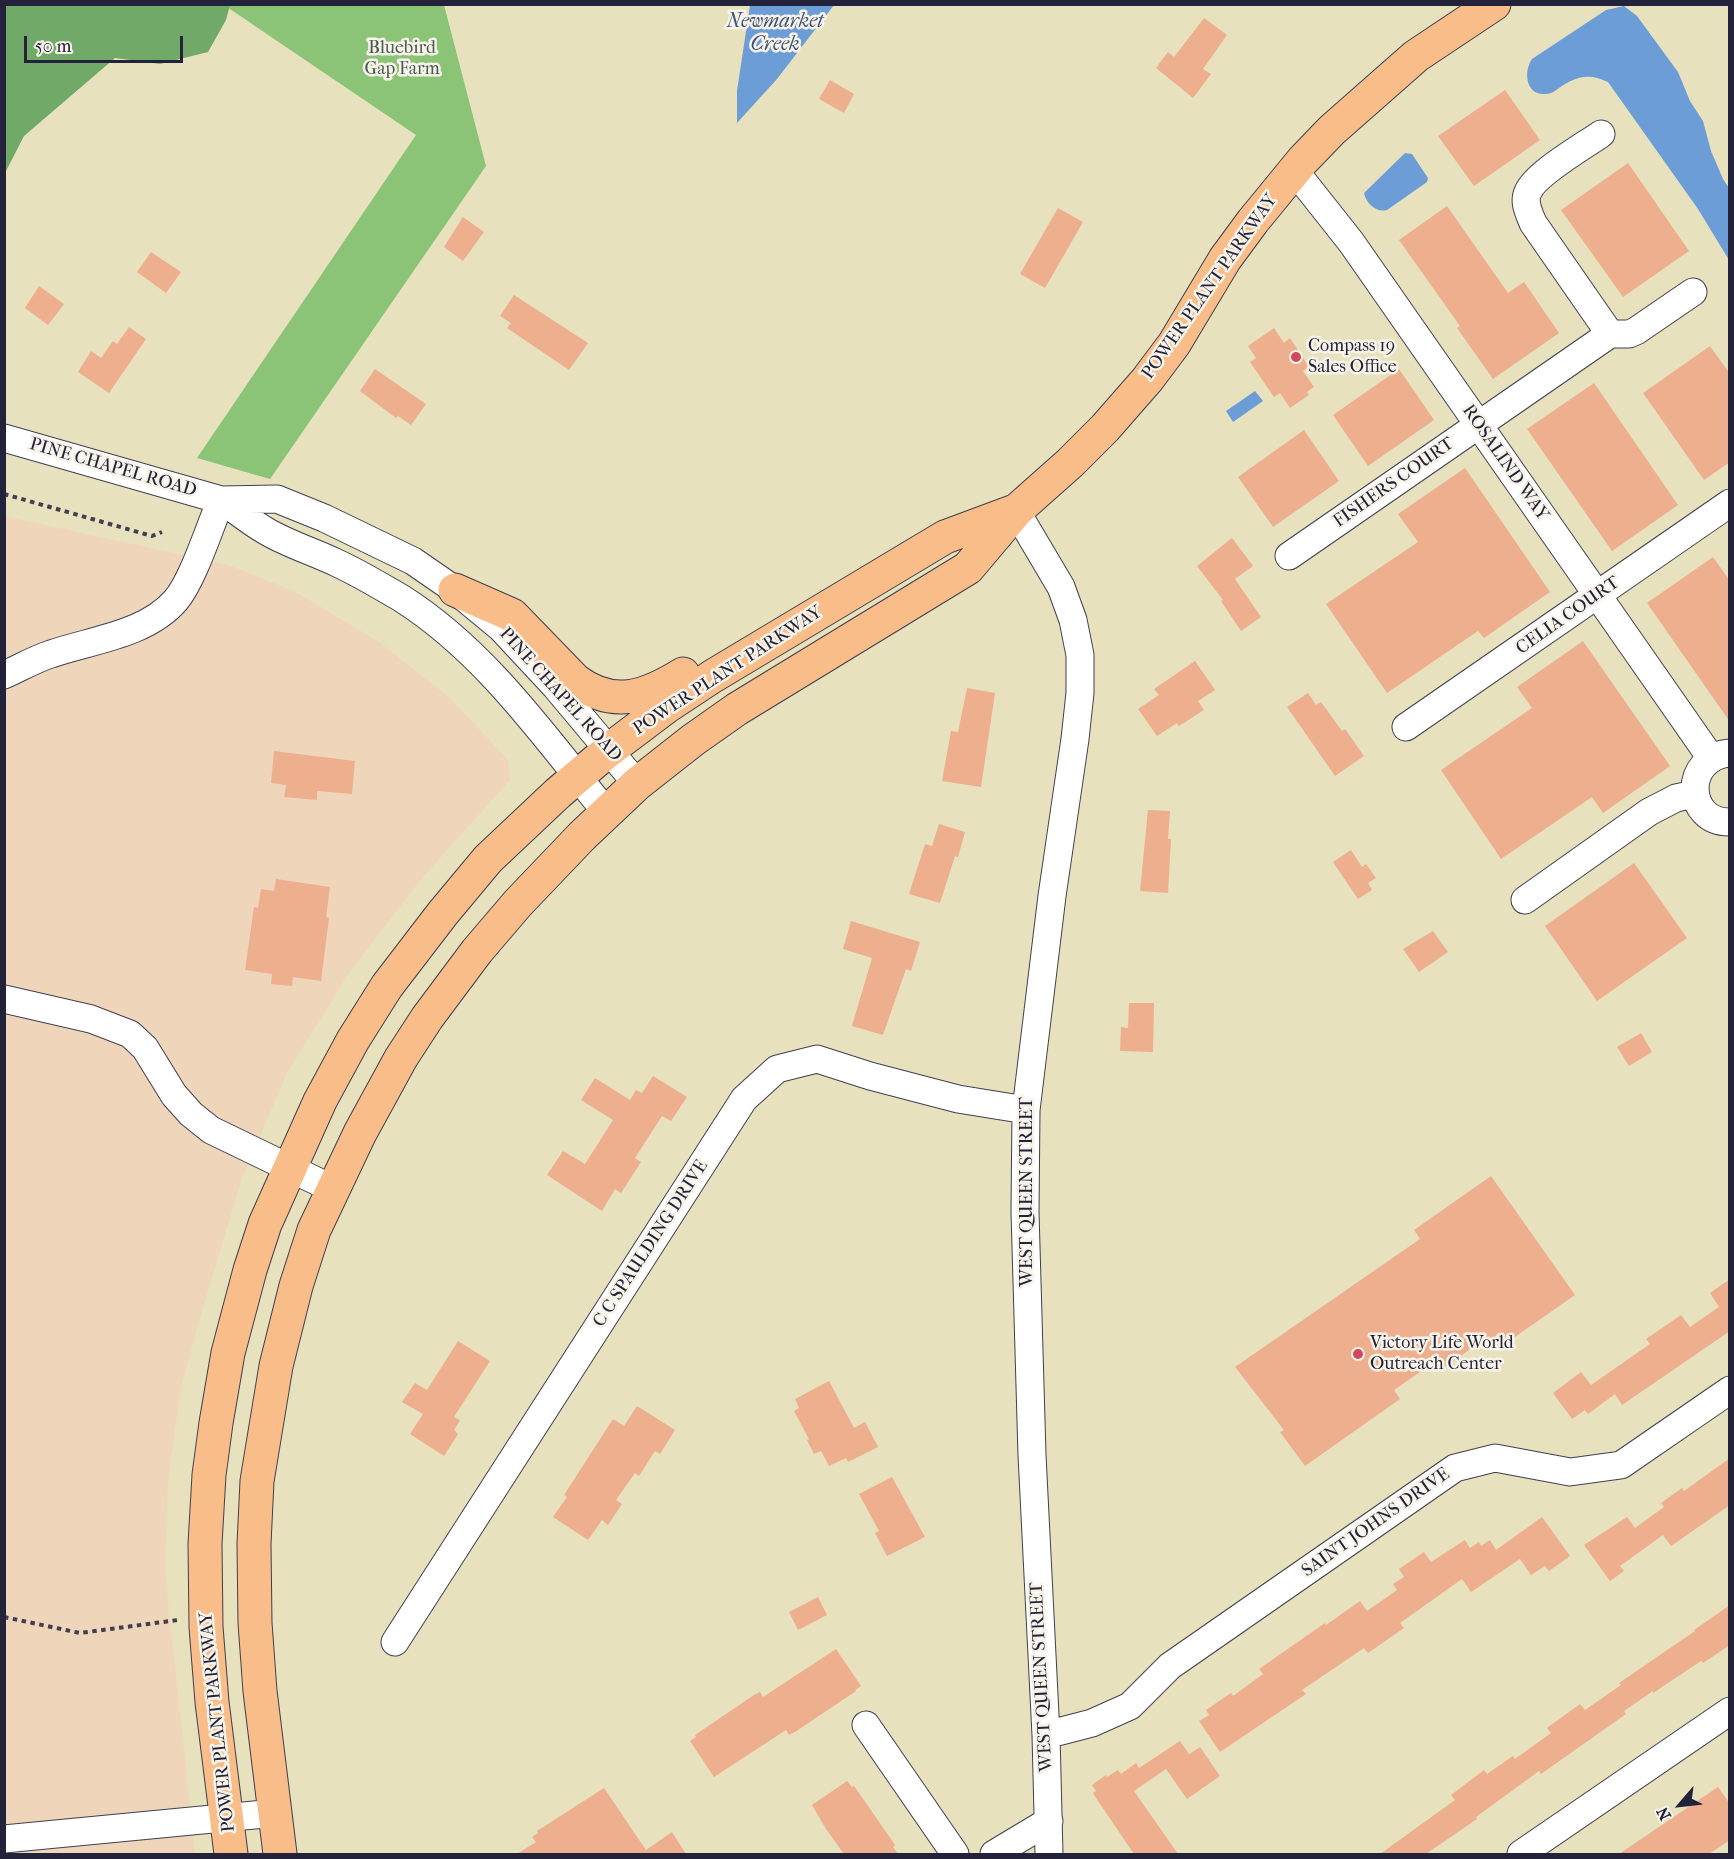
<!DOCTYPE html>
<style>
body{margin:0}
#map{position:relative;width:1734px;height:1859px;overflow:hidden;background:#e7e1be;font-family:"IM FELL French Canon",serif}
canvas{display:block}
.frame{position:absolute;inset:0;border:6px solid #22223b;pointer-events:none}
.north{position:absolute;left:1650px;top:1775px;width:60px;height:60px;-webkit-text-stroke:4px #f7f3e8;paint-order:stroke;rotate:242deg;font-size:16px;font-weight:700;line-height:24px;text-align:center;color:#22223b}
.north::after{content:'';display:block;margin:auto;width:21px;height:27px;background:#22223b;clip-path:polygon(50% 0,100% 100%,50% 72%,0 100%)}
.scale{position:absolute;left:24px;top:36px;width:159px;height:27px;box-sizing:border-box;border:3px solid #22223b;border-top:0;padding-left:8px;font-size:18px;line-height:21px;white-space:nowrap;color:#22223b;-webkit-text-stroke:4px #f7f3e8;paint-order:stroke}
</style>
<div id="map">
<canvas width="1734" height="1859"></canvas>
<div class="frame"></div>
<div class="north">N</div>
<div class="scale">50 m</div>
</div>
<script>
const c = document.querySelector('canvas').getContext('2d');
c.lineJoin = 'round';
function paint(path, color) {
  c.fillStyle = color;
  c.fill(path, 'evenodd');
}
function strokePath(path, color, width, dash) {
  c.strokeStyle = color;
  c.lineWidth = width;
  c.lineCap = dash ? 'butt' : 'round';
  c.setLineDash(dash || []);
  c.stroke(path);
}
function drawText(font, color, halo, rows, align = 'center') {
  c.font = font + ' "IM FELL French Canon",serif';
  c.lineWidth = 5;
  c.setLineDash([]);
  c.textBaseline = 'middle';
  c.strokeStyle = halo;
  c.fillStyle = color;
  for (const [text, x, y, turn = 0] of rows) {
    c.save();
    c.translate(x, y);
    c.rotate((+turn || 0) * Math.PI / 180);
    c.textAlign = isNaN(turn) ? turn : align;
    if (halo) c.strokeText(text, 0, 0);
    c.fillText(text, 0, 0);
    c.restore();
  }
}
paint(new Path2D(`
 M 4,516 L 228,565 L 294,591 L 379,642 L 451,699 L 508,760 L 510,780 L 422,878 L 349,973 L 287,1073 L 242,1178 L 202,1311 L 181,1388 L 168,1480 L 165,1571 L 195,1854 L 5,1854 Z`), '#efd6bb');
paint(new Path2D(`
 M 224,5 L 444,5 L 486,166 L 270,479 L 197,458 L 416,135 Z`), '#8bc377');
paint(new Path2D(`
 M 5,4 L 230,4 L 230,5 L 226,20 L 208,52 L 160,64 L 115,58 L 24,136 L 5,173 Z`), '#70a968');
paint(new Path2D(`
 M 750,5 L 834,5 L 777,79 L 737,123 L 737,91 Z
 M 1624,6 L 1637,16 L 1678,72 L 1690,101 L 1703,121 L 1711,151 L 1723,179 L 1729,188 L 1729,260 L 1698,209 L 1608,82 C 1589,73 1576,76 1559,88 C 1555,91 1551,94 1546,94 C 1526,96 1523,72 1532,59 L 1606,10 Z
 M 1405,153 L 1412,154 L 1428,178 L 1427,182 L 1387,210 C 1376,213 1366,203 1364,193 Z
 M 1255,391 L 1263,401 L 1233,422 L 1226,411 Z`), '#6d9dd6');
paint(new Path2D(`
 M 1204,18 L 1227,35 L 1203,69 L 1211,74 L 1193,98 L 1156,68 L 1168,52 L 1174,57 Z
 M 830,80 L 854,94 L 844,113 L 819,99 Z
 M 1505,90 L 1540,140 L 1474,186 L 1438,136 Z
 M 1628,163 L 1689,251 L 1623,297 L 1561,210 Z
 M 1447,206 L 1508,293 L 1524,282 L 1559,333 L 1493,379 L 1457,328 L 1460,326 L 1399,240 Z
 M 1058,208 L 1083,222 L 1045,288 L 1020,274 Z
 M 463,217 L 484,232 L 463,261 L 444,247 Z
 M 151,252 L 181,272 L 166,293 L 137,272 Z
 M 39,286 L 64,304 L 48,325 L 25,308 Z
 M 514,295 L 588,343 L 569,370 L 507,328 L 511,323 L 500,316 Z
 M 129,327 L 146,339 L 109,393 L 78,372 L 91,351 L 101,358 L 113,341 L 117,344 Z
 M 1274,328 L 1284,343 L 1290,338 L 1309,367 L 1303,371 L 1314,387 L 1307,392 L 1309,395 L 1290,408 L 1280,393 L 1274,397 L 1250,362 L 1256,358 L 1248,346 Z
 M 1710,346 L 1730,374 L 1730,462 L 1704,480 L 1643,393 Z
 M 375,369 L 426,404 L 411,425 L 398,416 L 396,418 L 360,391 Z
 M 1399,369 L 1434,420 L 1368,466 L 1333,415 Z
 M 1594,383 L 1678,505 L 1612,551 L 1527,429 Z
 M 1304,430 L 1339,481 L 1273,527 L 1238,477 Z
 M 1465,468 L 1550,592 L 1484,638 L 1478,631 L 1387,693 L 1326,604 L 1418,542 L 1398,514 Z
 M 1232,538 L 1253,566 L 1235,579 L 1261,617 L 1241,631 L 1221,601 L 1223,600 L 1197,566 Z
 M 1713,557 L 1730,581 L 1730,722 L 1647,603 Z
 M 1583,641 L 1670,766 L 1603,813 L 1592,797 L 1501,859 L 1441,770 L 1532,708 L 1517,687 Z
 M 1195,661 L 1215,690 L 1198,701 L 1204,710 L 1179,726 L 1177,723 L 1157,736 L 1138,709 L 1159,695 L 1154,689 Z
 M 967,688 L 995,693 L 981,787 L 942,781 L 951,731 L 958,732 Z
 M 1308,693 L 1316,705 L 1321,702 L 1342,731 L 1345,729 L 1364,756 L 1335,776 L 1287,707 Z
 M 274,751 L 355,761 L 352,794 L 317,791 L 317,800 L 284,797 L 286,785 L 271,783 Z
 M 1148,810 L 1170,811 L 1168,839 L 1171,839 L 1168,893 L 1140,891 Z
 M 939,824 L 965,832 L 958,857 L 955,856 L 940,903 L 909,894 L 925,844 L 932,846 Z
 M 1351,850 L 1362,867 L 1366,864 L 1376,878 L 1368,883 L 1372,890 L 1358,899 L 1333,862 Z
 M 1634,863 L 1687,938 L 1597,1001 L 1545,926 Z
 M 276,879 L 330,887 L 326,917 L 329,918 L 321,981 L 293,977 L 292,986 L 271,984 L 272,974 L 245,970 L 254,907 L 258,908 L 261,889 L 274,891 Z
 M 851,921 L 920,942 L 911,971 L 906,969 L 883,1035 L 852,1026 L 872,958 L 843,949 Z
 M 1433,931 L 1448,952 L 1419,972 L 1403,949 Z
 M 1129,1003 L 1154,1003 L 1153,1052 L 1120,1051 L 1121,1027 L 1128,1028 Z
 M 1641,1033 L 1652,1052 L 1629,1066 L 1617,1047 Z
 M 653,1076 L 687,1097 L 671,1121 L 662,1116 L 635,1158 L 641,1162 L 621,1193 L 615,1189 L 602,1211 L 547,1175 L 563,1151 L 585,1164 L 613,1120 L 581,1100 L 595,1078 L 630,1100 L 636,1090 L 642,1093 Z
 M 1491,1176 L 1575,1295 L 1499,1348 L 1489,1336 L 1439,1371 L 1433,1363 L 1394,1390 L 1400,1399 L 1305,1466 L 1280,1432 L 1284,1430 L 1235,1367 L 1420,1239 L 1414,1230 Z
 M 1730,1279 L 1730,1331 L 1622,1405 L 1615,1394 L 1588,1414 L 1585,1410 L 1572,1419 L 1553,1393 L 1581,1372 L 1591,1385 L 1650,1344 L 1646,1339 L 1681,1315 L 1690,1327 L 1719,1307 L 1710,1293 Z
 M 458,1341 L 490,1361 L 454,1417 L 460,1420 L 454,1430 L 458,1434 L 444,1456 L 410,1434 L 423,1414 L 402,1402 L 415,1383 L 427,1390 Z
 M 829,1381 L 854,1428 L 865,1422 L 878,1447 L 848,1462 L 846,1458 L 829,1466 L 821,1451 L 814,1454 L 807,1440 L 809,1439 L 794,1411 L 799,1408 L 795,1399 Z
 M 637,1406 L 675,1430 L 660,1454 L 655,1451 L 639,1476 L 635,1473 L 616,1500 L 622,1504 L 608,1525 L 602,1520 L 588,1540 L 553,1517 L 567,1497 L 564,1495 L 613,1419 L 624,1426 Z
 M 1730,1458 L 1730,1505 L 1671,1546 L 1663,1535 L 1620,1566 L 1624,1571 L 1610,1581 L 1584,1545 L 1627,1517 L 1635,1528 L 1664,1507 L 1661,1503 L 1682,1488 L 1684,1491 Z
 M 892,1477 L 925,1537 L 887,1556 L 875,1533 L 879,1531 L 859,1494 Z
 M 1542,1517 L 1570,1556 L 1549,1571 L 1545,1566 L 1531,1575 L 1520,1559 L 1471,1592 L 1462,1579 L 1400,1623 L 1404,1628 L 1368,1653 L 1364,1648 L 1302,1690 L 1306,1694 L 1220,1752 L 1199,1721 L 1209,1715 L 1206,1710 L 1231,1693 L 1233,1696 L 1263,1674 L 1259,1669 L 1325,1623 L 1326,1625 L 1360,1601 L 1367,1611 L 1397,1590 L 1393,1584 L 1404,1577 L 1399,1569 L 1424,1552 L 1431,1562 L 1465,1540 L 1470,1548 L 1479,1542 L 1481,1546 L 1490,1540 L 1496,1550 Z
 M 818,1597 L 827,1615 L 798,1630 L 789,1612 Z
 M 1730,1605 L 1730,1645 L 1703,1663 L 1701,1661 L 1653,1693 L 1653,1691 L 1624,1711 L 1626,1714 L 1541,1774 L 1539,1771 L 1476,1817 L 1477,1819 L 1426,1854 L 1380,1854 L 1455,1800 L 1451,1795 L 1484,1770 L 1487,1774 L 1513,1756 L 1515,1759 L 1551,1733 L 1547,1728 L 1580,1704 L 1585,1710 L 1621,1685 L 1619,1683 L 1695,1631 L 1694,1630 Z
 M 836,1649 L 861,1686 L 855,1690 L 856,1691 L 795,1732 L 789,1735 L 786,1730 L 714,1777 L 690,1741 L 696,1737 L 695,1735 L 754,1695 L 760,1692 L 763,1697 Z
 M 1180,1741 L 1189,1754 L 1185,1757 L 1200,1747 L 1220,1776 L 1187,1799 L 1166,1769 L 1134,1791 L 1178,1854 L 1134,1854 L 1098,1801 L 1093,1793 L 1096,1791 L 1092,1785 L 1106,1775 L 1107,1777 L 1118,1770 L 1121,1774 L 1136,1763 L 1139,1768 Z
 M 847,1781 L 852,1787 L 854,1786 L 866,1803 L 895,1845 L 893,1847 L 898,1854 L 844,1854 L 826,1829 L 812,1805 Z
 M 1718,1787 L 1730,1804 L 1730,1840 L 1709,1854 L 1619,1854 Z
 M 604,1788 L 646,1850 L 672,1832 L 686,1854 L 517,1854 L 536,1842 L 532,1837 L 538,1833 L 537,1831 Z`), '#eeaf8e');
const minor = new Path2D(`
 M 1294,170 L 1351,242 L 1711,758
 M 1610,334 L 1629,334 L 1636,331 L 1693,292
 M 4,438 L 221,500 L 277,499 L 324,518 L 413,561 L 455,590 L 501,628 L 555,686 L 637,784
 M 221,500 C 236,510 250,522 266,531 C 288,544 314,552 337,563 C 359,573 380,586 401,598 C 485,651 545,737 606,812
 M 1016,511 L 1061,587 L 1073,620 L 1080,655 L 1080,693 L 1075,739 L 1052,896 L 1026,1110 L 1025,1212 L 1032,1455 L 1046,1735 L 1049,1854
 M 1289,556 L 1610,334 L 1533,223 C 1529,213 1523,202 1528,192 C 1535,174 1584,146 1601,134
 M 4,675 C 20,668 35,659 51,654 C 91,640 146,635 176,600 C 193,580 210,526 221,500
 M 1406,727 L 1730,503
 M 1730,753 C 1682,757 1685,823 1730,822
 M 1525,900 L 1649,812 L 1676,798 L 1695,794
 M 4,999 L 91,1019 L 130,1034 L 145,1048 L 174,1095 L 191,1114 L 211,1130 L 333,1189
 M 395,1642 L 744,1099 L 777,1069 L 817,1059 L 870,1076 L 958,1099 L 1026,1110
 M 866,1725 L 955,1854
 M 1046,1735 L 1092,1723 L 1130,1706 L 1170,1666 L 1455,1468 L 1495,1458 L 1570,1472 L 1621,1465 L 1730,1390
 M 4,1839 L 275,1813
 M 994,1854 L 1049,1821
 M 1521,1854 L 1730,1711`);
const major = new Path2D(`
 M 455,590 L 512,615 L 575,680 C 613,709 646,697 683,674
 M 231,1854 L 212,1702 L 206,1627 L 205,1544 L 209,1475 L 216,1423 L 228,1353 L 250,1270 L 265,1224 L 320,1101 L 353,1040 L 387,986 L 443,913 L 488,859 L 558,793 L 609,750 L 666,707 L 713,676 L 945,537 L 1015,511
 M 280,1854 L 260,1691 L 255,1623 L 254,1544 L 257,1481 L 276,1366 L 296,1286 L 314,1230 L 360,1133 L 401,1058 L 427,1018 L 477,951 L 518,903 L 582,836 L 637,784 L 693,740 L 737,709 L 968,568 L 1016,511 L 1070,463 L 1105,428 L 1147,380 L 1174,344 L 1225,259 L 1253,221 L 1303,160 L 1332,130 L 1416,56 L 1494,4`);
strokePath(minor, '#403f4f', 29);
strokePath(major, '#403f4f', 35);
strokePath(new Path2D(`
 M 4,494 L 152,536 L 162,532
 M 4,1617 L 80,1633 L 178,1620`), '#403f4f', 4, [4.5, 4.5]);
strokePath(minor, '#fff', 27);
strokePath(major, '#f8bd89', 33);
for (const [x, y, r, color] of [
 [1296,357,6,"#d1495b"],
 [1358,1354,6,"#d1495b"]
]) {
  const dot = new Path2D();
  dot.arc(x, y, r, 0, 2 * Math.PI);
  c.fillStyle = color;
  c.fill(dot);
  strokePath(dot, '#f7f3e8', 2);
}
drawText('18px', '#475a50', '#f7f3e8', [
 ["Bluebird",402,49],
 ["Gap Farm",402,70]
]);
drawText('18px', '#22223b', '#f7f3e8', [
 ["POWER PLANT PARKWAY",1210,287,-55],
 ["ROSALIND WAY",1505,463,55],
 ["PINE CHAPEL ROAD",113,468,16],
 ["FISHERS COURT",1394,483,-35],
 ["CELIA COURT",1568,616,-35],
 ["POWER PLANT PARKWAY",728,671,-33],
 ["PINE CHAPEL ROAD",560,695,48],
 ["WEST QUEEN STREET",1028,1192,-90],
 ["C C SPAULDING DRIVE",651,1244,-57],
 ["SAINT JOHNS DRIVE",1376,1523,-35],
 ["WEST QUEEN STREET",1042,1677,-93],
 ["POWER PLANT PARKWAY",218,1722,-96]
]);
drawText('18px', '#22223b', '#f7f3e8', [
 ["Compass 19",1308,347],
 ["Sales Office",1308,368],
 ["Victory Life World",1370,1344],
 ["Outreach Center",1370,1365]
], 'left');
drawText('italic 20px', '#405379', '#f7f3e8', [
 ["Newmarket",775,22],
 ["Creek",775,45]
]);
</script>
